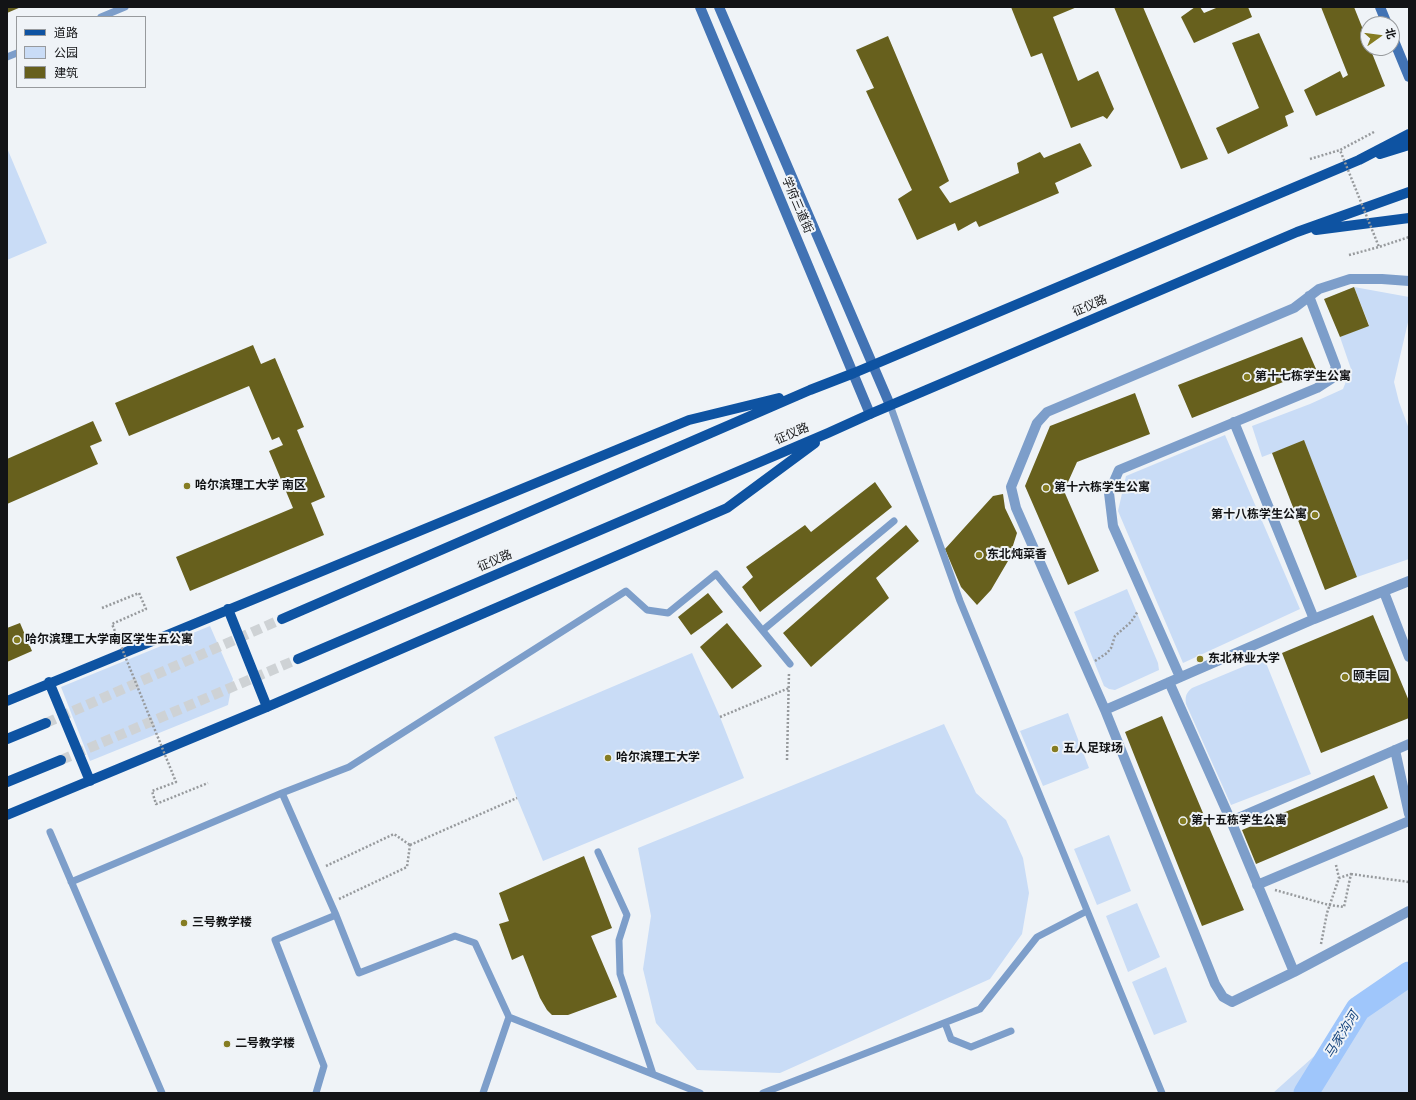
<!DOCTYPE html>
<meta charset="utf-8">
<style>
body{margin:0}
#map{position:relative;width:1416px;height:1100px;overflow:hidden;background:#eff3f7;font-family:"Open Sans","Noto Sans SC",sans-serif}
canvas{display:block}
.frame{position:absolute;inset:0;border:8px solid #131416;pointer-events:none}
.legend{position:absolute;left:16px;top:16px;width:130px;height:72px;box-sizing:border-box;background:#eff3f7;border:1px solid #979a9d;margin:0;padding:5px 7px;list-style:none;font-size:12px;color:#131416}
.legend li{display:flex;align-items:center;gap:8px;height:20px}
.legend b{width:20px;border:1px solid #979a9d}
.north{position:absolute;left:1360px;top:16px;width:40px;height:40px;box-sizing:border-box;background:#eff3f7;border:1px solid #979a9d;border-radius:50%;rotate:76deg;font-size:11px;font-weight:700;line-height:16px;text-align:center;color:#131416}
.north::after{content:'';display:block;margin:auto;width:14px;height:18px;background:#857c22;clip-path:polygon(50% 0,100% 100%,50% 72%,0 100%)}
</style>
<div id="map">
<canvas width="1416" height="1100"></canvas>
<div class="frame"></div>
<ul class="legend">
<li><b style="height:5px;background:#0e53a2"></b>道路</li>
<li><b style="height:11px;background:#c9dcf6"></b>公园</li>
<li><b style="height:11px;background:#67601d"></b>建筑</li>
</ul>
<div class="north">北</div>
</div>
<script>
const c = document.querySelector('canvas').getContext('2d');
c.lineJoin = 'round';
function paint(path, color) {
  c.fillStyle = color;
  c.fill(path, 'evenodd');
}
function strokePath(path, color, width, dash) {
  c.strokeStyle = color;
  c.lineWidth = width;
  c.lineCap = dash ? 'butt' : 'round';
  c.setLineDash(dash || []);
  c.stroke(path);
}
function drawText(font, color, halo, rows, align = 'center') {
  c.font = font + ' "Open Sans","Noto Sans SC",sans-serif';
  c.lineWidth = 4;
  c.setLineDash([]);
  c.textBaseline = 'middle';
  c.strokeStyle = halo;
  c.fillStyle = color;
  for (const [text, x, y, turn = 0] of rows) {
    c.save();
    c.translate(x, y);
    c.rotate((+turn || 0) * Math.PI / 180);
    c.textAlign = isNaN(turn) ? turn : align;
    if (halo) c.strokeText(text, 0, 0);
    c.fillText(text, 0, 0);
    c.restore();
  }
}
paint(new Path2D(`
 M 7,148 L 47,243 L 7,260 Z
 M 1354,287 L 1409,297 L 1409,318 L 1394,382 L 1399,402 L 1409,429 L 1409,559 L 1357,577 L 1304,441 L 1262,457 L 1252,426 L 1310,404 L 1343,389 L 1351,369 L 1340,337 L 1369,325 Z
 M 1225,435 L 1300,609 L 1183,663 L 1118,511 L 1126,476 Z
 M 1127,589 L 1158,663 L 1159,670 L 1115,690 L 1109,689 L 1104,686 L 1074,612 Z
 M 210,626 L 233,679 L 228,705 L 90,761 L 61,687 Z
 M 692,653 L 720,717 L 744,778 L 543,861 L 517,798 L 494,737 Z
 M 1264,658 L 1311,774 L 1231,805 L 1186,704 C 1185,696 1186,693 1192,688 Z
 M 1068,713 L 1089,768 L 1043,786 L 1020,731 Z
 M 944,724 L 976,793 L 1006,820 L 1023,858 L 1029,893 L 1022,934 L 990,979 L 780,1073 L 697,1070 L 656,1023 L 643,969 L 651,916 L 638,848 Z
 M 1109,835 L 1131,891 L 1097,905 L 1074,849 Z
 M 1137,903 L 1160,957 L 1128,972 L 1106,916 Z
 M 1166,967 L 1187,1022 L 1154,1035 L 1132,982 Z
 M 1409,971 L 1409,1093 L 1273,1093 Z`), '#c9dcf6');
strokePath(new Path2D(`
 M 1306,1093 L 1358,1009 L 1409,974`), '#9fc6fb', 25);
paint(new Path2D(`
 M 7,7 L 21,7 L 7,13 Z
 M 1011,7 L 1077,7 L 1053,17 L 1078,81 L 1098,71 L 1114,109 L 1107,119 L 1103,116 L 1071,128 L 1042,53 L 1031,57 Z
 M 1114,7 L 1143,7 L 1208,159 L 1181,169 Z
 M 1195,7 L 1200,7 L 1204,13 L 1216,8 L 1216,7 L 1248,7 L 1252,17 L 1194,43 L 1181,17 Z
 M 1321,7 L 1354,7 L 1368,42 L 1368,48 L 1370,48 L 1385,86 L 1316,116 L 1304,90 L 1340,71 L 1343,78 L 1348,75 Z
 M 1259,33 L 1294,112 L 1285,116 L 1288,126 L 1228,154 L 1216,128 L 1259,108 L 1232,43 Z
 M 888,36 L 949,181 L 939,187 L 950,203 L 1019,173 L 1017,163 L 1040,152 L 1044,158 L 1080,143 L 1092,166 L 1055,183 L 1059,193 L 979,227 L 976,221 L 958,231 L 955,223 L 917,240 L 898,199 L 912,190 L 866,91 L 874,88 L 856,50 Z
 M 1354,287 L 1369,326 L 1340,337 L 1324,299 Z
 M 1302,337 L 1316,369 L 1192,418 L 1178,385 Z
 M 253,345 L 261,364 L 275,358 L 304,427 L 297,430 L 325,497 L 311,503 L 324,535 L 190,591 L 176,557 L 293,508 L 269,451 L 283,445 L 279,437 L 272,440 L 249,386 L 129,436 L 115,403 Z
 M 1135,393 L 1150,434 L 1077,462 L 1064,491 L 1099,571 L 1068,585 L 1025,486 L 1050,426 Z
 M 93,421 L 102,441 L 90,446 L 98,464 L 7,504 L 7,459 Z
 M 1304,440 L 1357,577 L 1325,590 L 1272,453 Z
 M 875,482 L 892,507 L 760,612 L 742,587 L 753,577 L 746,567 L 805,525 L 811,532 Z
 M 1003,494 L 1005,508 L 1017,533 L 1008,561 L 991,590 L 977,605 L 961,587 L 945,549 L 993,496 Z
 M 906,525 L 919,541 L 876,578 L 889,598 L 811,667 L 783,633 Z
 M 708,593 L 723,612 L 691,635 L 678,617 Z
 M 1373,615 L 1409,701 L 1409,718 L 1321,753 L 1282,653 Z
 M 20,623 L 32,651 L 7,662 L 7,628 Z
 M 727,623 L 762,666 L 732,689 L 700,647 Z
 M 1162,716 L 1244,910 L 1202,926 L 1125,732 Z
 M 1374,775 L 1388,808 L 1256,864 L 1242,830 Z
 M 584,856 L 612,928 L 591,936 L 617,997 L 568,1015 L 552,1015 L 547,1010 L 540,998 L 523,955 L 512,960 L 499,924 L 509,921 L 499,893 Z`), '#67601d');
strokePath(new Path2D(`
 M 46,723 L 282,619
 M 61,760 L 298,659`), '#ced2d5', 10, [10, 5]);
strokePath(new Path2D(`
 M 1310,159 L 1340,150
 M 1349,255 L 1379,247
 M 1095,661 L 1107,653 L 1111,648 L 1115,636 L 1131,622 L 1138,611
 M 720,717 L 789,688
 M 787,760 L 789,672
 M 410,845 L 517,798
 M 326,866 L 394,834 L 410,845
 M 1351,874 L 1409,882
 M 1275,890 L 1329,905 L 1344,907 L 1351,874 L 1339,878
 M 339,899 L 407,867 L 410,845
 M 1321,944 L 1327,913 L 1339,878 L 1336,865`), '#979a9d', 2.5, [2, 2]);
strokePath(new Path2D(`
 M 101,17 L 125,7
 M 7,57 L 17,53
 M 890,405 L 960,601 L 1162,1093
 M 763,630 L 894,521
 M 50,832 L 162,1093
 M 598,852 L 627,915 L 619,940 L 620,974 L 653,1074
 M 71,882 L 282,793
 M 945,1023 L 951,1039 L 971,1047 L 1011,1031
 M 316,1093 L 324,1066 L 275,940 L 336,915
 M 483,1093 L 509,1017
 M 700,1093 L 509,1017 L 475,943 L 455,936 L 359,973 L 336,915 L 282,793 L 349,767 L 626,591 L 647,610 L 668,613 L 716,574 L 790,664
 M 763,1093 L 980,1009 L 1037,937 L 1087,911`), '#7d9eca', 7);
strokePath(new Path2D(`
 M 1234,422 L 1314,619
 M 1409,581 L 1314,619 L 1105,710 L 1215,984 L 1223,997 L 1232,1002 L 1294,972 L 1409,911
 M 1384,592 L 1409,657
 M 1180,677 L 1113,526 L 1109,493 L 1119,470 L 1317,388 L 1331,379 L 1336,367 L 1309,296
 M 1169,682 L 1231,821 L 1294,972
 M 1105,710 L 1016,508 L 1011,487 L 1037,423 L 1047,412 L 1294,308 L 1319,289 L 1350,279 L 1382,279 L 1409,281
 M 1395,750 L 1409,814
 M 1231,821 L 1409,744
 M 1257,885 L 1409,821`), '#7d9eca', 10);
strokePath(new Path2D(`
 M 700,7 L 870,414
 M 719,7 L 890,405
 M 1380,7 L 1387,24
 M 1392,36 L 1409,77`), '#4273b4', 10);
strokePath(new Path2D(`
 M 1380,154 L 1409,145
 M 1316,230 L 1409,218
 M 228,609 L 267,707
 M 282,619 L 810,390 L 854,373 L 1359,160 L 1409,134
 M 298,659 L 828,433 L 870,414 L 1297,232 L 1409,192
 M 49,682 L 90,781
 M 7,701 L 689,420 L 779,398
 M 7,739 L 46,723
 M 7,782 L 61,760
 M 7,815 L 267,707 L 727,508 L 815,443`), '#0e53a2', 10);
strokePath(new Path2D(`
 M 1374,132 L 1340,150 L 1379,247 L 1409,237
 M 102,608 L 139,593 L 146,609 L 112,624 L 176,782 L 152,791 L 156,804 L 208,783`), '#979a9d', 2.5, [2, 2]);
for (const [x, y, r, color] of [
 [1247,377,4,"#857c22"],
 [187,486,4,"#857c22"],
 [1046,488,4,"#857c22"],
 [1315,515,4,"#857c22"],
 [979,555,4,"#857c22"],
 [17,640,4,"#857c22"],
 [1200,659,4,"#857c22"],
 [1345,677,4,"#857c22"],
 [1055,749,4,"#857c22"],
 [608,758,4,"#857c22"],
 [1183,821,4,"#857c22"],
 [184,923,4,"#857c22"],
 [227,1044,4,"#857c22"]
]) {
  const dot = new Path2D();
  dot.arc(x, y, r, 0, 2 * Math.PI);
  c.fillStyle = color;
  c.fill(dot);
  strokePath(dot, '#eff3f7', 1.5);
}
drawText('12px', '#131416', '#eff3f7', [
 ["学府三道街",797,205,67],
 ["征仪路",1090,306,-23],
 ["征仪路",792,434,-23],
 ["征仪路",495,561,-23]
]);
drawText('bold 12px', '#131416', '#eff3f7', [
 ["第十七栋学生公寓",1255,377],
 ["哈尔滨理工大学 南区",195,486],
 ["第十六栋学生公寓",1054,488],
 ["第十八栋学生公寓",1307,515,"right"],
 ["东北炖菜香",987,555],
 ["哈尔滨理工大学南区学生五公寓",25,640],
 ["东北林业大学",1208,659],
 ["颐丰园",1353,677],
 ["五人足球场",1063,749],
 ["哈尔滨理工大学",616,758],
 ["第十五栋学生公寓",1191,821],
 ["三号教学楼",192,923],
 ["二号教学楼",235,1044]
], 'left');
drawText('italic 13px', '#13437d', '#eff3f7', [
 ["马家沟河",1342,1035,-58]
]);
</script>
